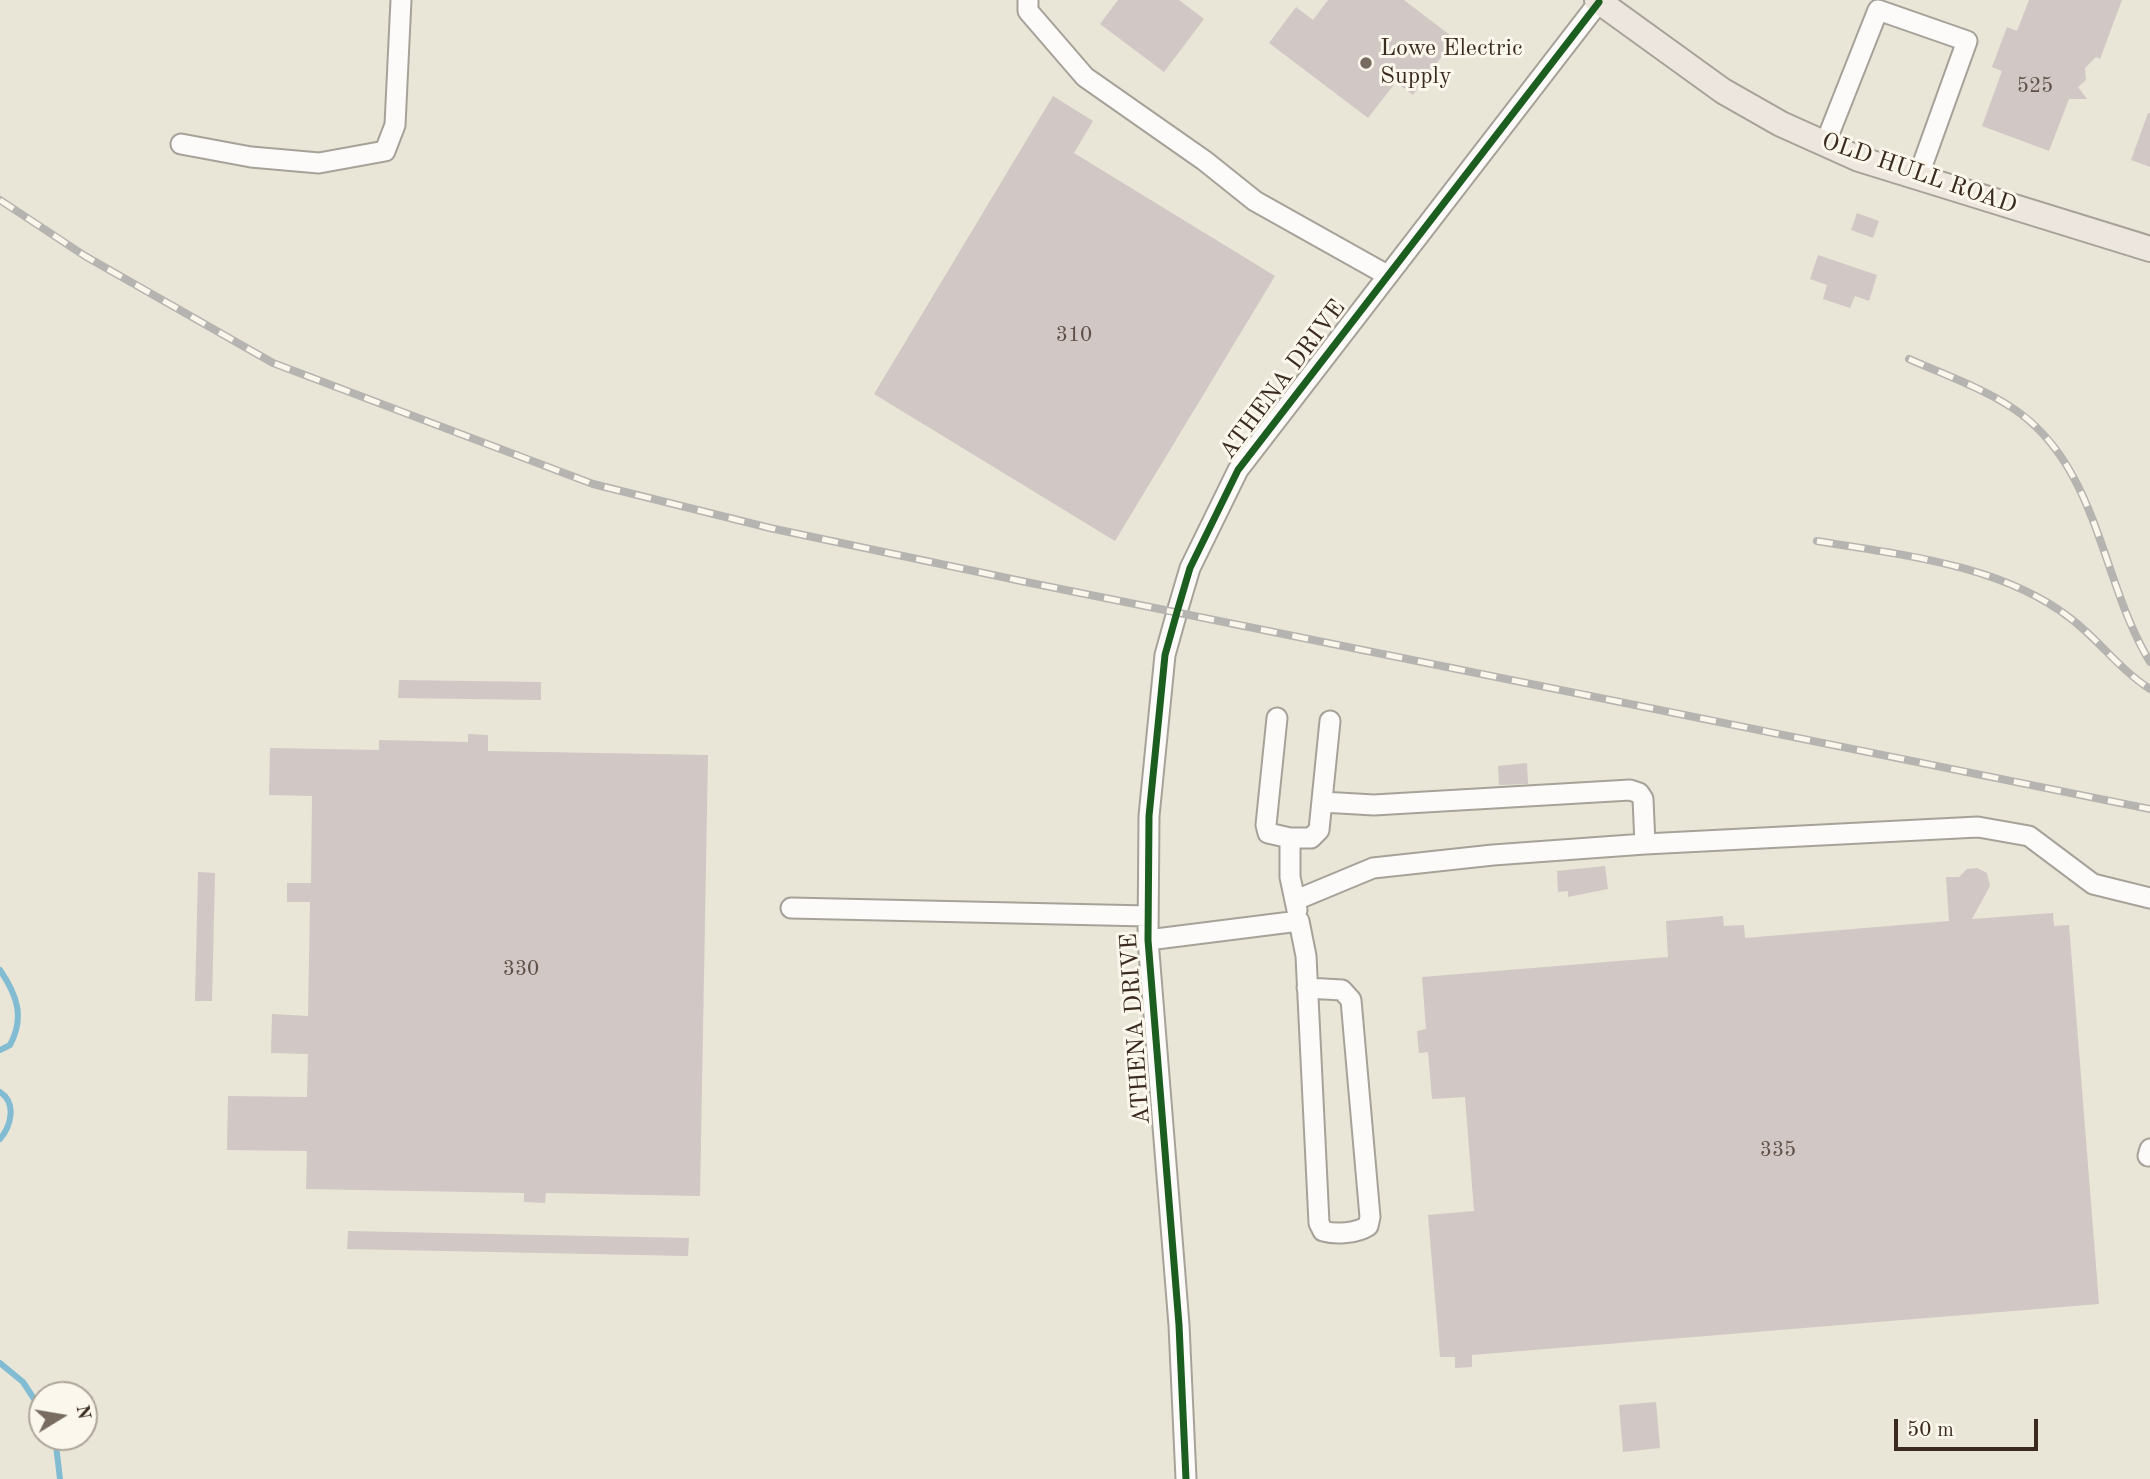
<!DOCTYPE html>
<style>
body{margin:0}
#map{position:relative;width:2150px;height:1479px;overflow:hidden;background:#e9e5d7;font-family:"Old Standard TT",serif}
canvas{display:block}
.north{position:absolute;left:28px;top:1381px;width:70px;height:70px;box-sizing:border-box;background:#fbf7ec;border:2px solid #aea59a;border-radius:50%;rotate:79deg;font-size:19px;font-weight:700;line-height:28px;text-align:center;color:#3b2a1e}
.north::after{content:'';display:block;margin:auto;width:24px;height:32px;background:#786b5f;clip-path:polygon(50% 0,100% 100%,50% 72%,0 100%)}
.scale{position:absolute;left:1894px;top:1419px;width:144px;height:32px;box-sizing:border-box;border:4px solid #3b2a1e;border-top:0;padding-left:9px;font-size:21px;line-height:24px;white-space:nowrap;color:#3b2a1e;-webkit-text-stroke:5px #fbf7ec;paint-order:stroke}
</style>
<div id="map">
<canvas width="2150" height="1479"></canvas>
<div class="north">N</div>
<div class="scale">50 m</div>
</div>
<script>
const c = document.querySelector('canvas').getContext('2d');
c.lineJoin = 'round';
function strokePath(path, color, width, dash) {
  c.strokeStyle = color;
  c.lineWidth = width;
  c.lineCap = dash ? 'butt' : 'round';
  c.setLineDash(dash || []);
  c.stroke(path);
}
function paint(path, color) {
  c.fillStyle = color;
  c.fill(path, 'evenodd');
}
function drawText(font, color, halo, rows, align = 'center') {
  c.font = font + ' "Old Standard TT",serif';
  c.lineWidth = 6;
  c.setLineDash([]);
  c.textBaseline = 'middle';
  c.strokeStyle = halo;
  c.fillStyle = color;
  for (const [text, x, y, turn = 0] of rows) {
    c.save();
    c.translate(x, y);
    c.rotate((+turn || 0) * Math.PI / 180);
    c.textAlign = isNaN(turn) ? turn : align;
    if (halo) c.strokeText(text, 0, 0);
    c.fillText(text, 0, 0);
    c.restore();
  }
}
strokePath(new Path2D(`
 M 0,970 C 17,995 25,1017 10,1045 L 0,1050
 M 0,1092 C 17,1103 11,1126 0,1139
 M 0,1363 L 23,1382 L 42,1411
 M 55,1437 L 60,1479`), '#81bcd3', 6);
paint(new Path2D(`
 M 1118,0 L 1179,0 L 1204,19 L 1164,72 L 1100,24 Z
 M 1328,0 L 1404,0 L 1455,39 L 1413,95 L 1396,82 L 1368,118 L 1269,43 L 1296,7 L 1313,20 Z
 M 2029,0 L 2122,0 L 2100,59 L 2096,57 L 2085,68 L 2086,80 L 2078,87 L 2087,99 L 2069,99 L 2049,151 L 1982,126 L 2002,71 L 1992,67 L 2007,27 L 2017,31 Z
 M 1053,96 L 1093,121 L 1074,153 L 1275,276 L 1115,541 L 874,394 Z
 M 2148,113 L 2150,113 L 2150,167 L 2131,160 Z
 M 1857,213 L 1879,221 L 1873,238 L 1851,230 Z
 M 1818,255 L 1877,275 L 1869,301 L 1855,296 L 1850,308 L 1823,299 L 1827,285 L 1810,279 Z
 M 399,680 L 541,682 L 541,700 L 398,698 Z
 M 468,734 L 488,735 L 488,751 L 708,755 L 700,1196 L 546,1193 L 545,1203 L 524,1202 L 524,1193 L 306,1189 L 307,1151 L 227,1150 L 228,1096 L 307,1097 L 308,1054 L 271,1053 L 272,1014 L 308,1016 L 310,902 L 287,902 L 287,883 L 311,883 L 312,796 L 269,795 L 270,748 L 379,750 L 379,740 L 468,742 Z
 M 1527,763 L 1528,784 L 1499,785 L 1498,766 Z
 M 1605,866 L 1608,889 L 1568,897 L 1568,891 L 1558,892 L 1557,871 Z
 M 1977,868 L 1987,873 L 1990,886 L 1972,919 L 2053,913 L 2054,926 L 2069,925 L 2099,1304 L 1472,1355 L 1472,1367 L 1455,1368 L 1455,1357 L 1440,1357 L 1428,1215 L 1474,1211 L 1465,1097 L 1432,1099 L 1428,1052 L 1419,1053 L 1417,1031 L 1426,1029 L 1422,977 L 1668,957 L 1666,921 L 1723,916 L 1724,926 L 1744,925 L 1745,938 L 1949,921 L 1946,877 L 1959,877 L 1967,869 Z
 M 198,872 L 215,873 L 212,1001 L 195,1001 Z
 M 348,1231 L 689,1238 L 688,1256 L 347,1249 Z
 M 1656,1402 L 1660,1448 L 1623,1452 L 1619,1405 Z`), '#d1c7c4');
const minor = new Path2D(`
 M 1028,0 L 1028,11 L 1085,77 L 1205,161 L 1255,201 L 1387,275
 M 181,144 L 251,157 L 319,163 L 385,151 L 395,125 L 401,0
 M 1825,144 L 1878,10 L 1967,41 L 1918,177
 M 1277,718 L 1266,825 L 1268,833 L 1290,838
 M 1645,844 L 1978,827 L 2029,836 L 2093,884 L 2150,898
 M 1296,900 L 1373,868 L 1493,855 L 1645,844 L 1643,799 L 1639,793 L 1630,790 L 1374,805 L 1322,802
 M 791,908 L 1148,916
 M 1297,910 L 1290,877 L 1290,838 L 1311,838 L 1319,830 L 1330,721
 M 1148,940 L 1299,921 L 1306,956 L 1319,1223 L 1323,1231 C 1336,1235 1357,1233 1368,1226 L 1370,1217 L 1351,1000 L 1342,990 L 1307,988
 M 2148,1156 L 2150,1149
 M 1186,1479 L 1179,1325 L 1148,940 L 1149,816 L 1165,655 L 1177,612 L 1190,568 L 1238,470 L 1599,2`);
const major = new Path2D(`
 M 1597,0 L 1723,91 L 1781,124 L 1859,159 L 2150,249`);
strokePath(minor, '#a7a299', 23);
strokePath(major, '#a7a299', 28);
strokePath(minor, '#fcfbf9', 19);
strokePath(major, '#ede6de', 24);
const rail = new Path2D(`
 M 0,200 L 85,256 L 273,363 L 593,484 L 770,528 L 1026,582 L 2150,809
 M 1909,359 C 1943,374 1980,387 2011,407 C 2099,464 2100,580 2150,662
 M 1817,541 C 1901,555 2000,564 2070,618 C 2098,639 2120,670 2150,689`);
strokePath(rail, '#b6b4b0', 8);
strokePath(rail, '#fbf7ec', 5, [16]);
strokePath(new Path2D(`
 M 1186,1479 L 1179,1325 L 1148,940 L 1149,816 L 1165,655 L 1177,612 L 1190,568 L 1238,470 L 1599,2`), '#1b5e20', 7);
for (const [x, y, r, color] of [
 [1366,63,7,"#786b5f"]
]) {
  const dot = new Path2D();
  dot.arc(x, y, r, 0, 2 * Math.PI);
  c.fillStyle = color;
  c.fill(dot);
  strokePath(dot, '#fbf7ec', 2.5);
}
drawText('21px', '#605148', null, [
 ["525",2035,86],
 ["310",1074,335],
 ["330",521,969],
 ["335",1778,1150]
]);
drawText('24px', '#3b2a1e', '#fbf7ec', [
 ["Lowe Electric",1380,49],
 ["Supply",1380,77]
], 'left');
drawText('24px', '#3b2a1e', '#fbf7ec', [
 ["OLD HULL ROAD",1919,174,19],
 ["ATHENA DRIVE",1283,380,-53],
 ["ATHENA DRIVE",1136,1029,-94]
]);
</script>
